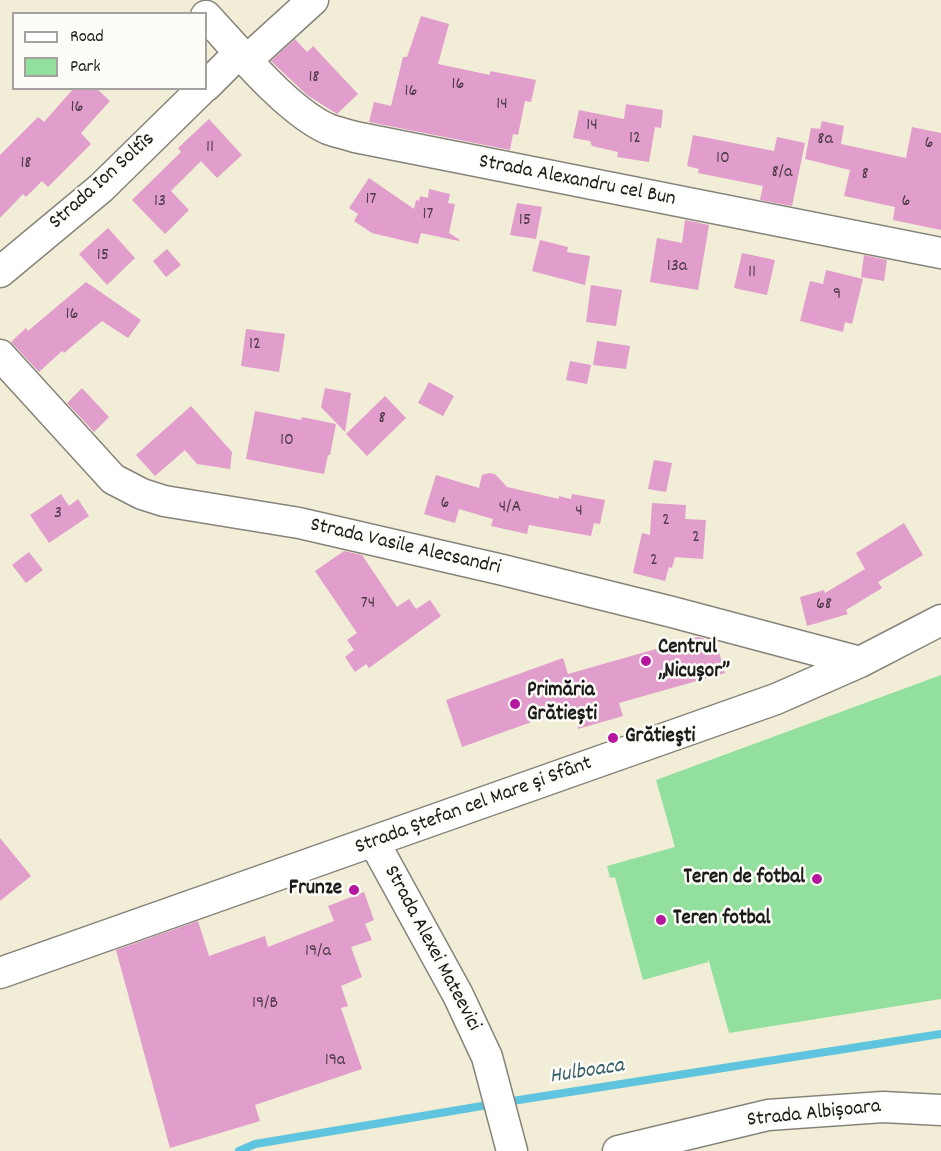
<!DOCTYPE html>
<meta charset="utf-8">
<style>
body{margin:0}
#map{position:relative;width:941px;height:1151px;overflow:hidden;background:#f1edd7;font-family:Dekko,sans-serif}
canvas{display:block}
.legend{position:absolute;left:12px;top:12px;width:195px;height:78px;box-sizing:border-box;background:#fdfcf7;border:2px solid #a3a29f;margin:0;padding:8px 10px;list-style:none;font-size:18px;color:#1c1c1c}
.legend li{display:flex;align-items:center;gap:12px;height:30px}
.legend b{width:30px;border:2px solid #a3a29f}
</style>
<div id="map">
<canvas width="941" height="1151"></canvas>
<ul class="legend">
<li><b style="height:8px;background:#fff"></b>Road</li>
<li><b style="height:16px;background:#93e09e"></b>Park</li>
</ul>
</div>
<script>
const c = document.querySelector('canvas').getContext('2d');
c.lineJoin = 'round';
function paint(path, color) {
  c.fillStyle = color;
  c.fill(path, 'evenodd');
}
function strokePath(path, color, width, dash) {
  c.strokeStyle = color;
  c.lineWidth = width;
  c.lineCap = dash ? 'butt' : 'round';
  c.setLineDash(dash || []);
  c.stroke(path);
}
function drawText(font, color, halo, rows, align = 'center') {
  c.font = font + ' Dekko,sans-serif';
  c.lineWidth = 5;
  c.setLineDash([]);
  c.textBaseline = 'middle';
  c.strokeStyle = halo;
  c.fillStyle = color;
  for (const [text, x, y, turn = 0] of rows) {
    c.save();
    c.translate(x, y);
    c.rotate((+turn || 0) * Math.PI / 180);
    c.textAlign = isNaN(turn) ? turn : align;
    if (halo) c.strokeText(text, 0, 0);
    c.fillText(text, 0, 0);
    c.restore();
  }
}
paint(new Path2D(`
 M 941,675 L 941,999 L 729,1033 L 708,958 L 708,962 L 643,980 L 615,877 L 610,878 L 607,866 L 675,847 L 656,780 Z`), '#93e09e');
strokePath(new Path2D(`
 M 506,1102 L 941,1034
 M 239,1151 L 255,1144 L 494,1104`), '#5fc4dd', 8);
paint(new Path2D(`
 M 421,16 L 449,24 L 438,64 L 490,75 L 490,71 L 536,80 L 531,102 L 525,101 L 518,135 L 513,134 L 510,150 L 369,122 L 374,102 L 391,106 L 403,57 L 407,57 Z
 M 295,39 L 307,52 L 313,46 L 358,94 L 337,114 L 307,95 L 271,61 Z
 M 74,88 L 96,88 L 110,101 L 81,133 L 91,144 L 48,187 L 42,181 L 26,197 L 23,194 L 0,218 L 0,155 L 38,117 L 44,122 Z
 M 626,104 L 663,110 L 661,128 L 655,127 L 649,162 L 617,157 L 618,152 L 592,146 L 590,141 L 573,138 L 579,110 L 624,119 Z
 M 209,119 L 242,155 L 217,178 L 201,161 L 171,191 L 189,210 L 165,234 L 132,200 L 181,152 L 178,148 Z
 M 822,121 L 844,126 L 841,144 L 906,158 L 912,127 L 941,133 L 941,230 L 893,220 L 895,207 L 844,196 L 850,170 L 805,159 L 811,128 L 820,129 Z
 M 693,135 L 774,151 L 777,137 L 805,143 L 792,206 L 760,200 L 763,186 L 698,173 L 699,169 L 687,166 Z
 M 369,178 L 414,209 L 416,200 L 419,201 L 420,196 L 428,198 L 429,189 L 450,194 L 448,203 L 455,204 L 449,233 L 460,240 L 459,241 L 421,233 L 418,244 L 372,233 L 354,221 L 358,214 L 349,208 Z
 M 517,203 L 542,207 L 536,239 L 510,235 Z
 M 685,220 L 709,225 L 698,290 L 650,282 L 657,238 L 682,243 Z
 M 108,228 L 135,258 L 107,285 L 79,254 Z
 M 540,240 L 568,247 L 567,252 L 590,256 L 585,285 L 532,271 Z
 M 167,249 L 181,265 L 166,277 L 153,261 Z
 M 742,253 L 775,260 L 767,295 L 734,288 Z
 M 864,255 L 887,260 L 884,281 L 861,277 Z
 M 826,270 L 863,279 L 852,324 L 845,322 L 843,332 L 800,321 L 810,281 L 823,284 Z
 M 86,282 L 141,320 L 128,338 L 102,321 L 64,353 L 62,351 L 39,372 L 11,342 L 26,328 L 28,331 Z
 M 591,285 L 622,290 L 616,326 L 586,322 Z
 M 246,329 L 285,334 L 279,372 L 241,366 Z
 M 597,341 L 630,346 L 626,369 L 593,365 Z
 M 570,361 L 591,365 L 587,384 L 566,380 Z
 M 429,382 L 454,396 L 443,416 L 418,403 Z
 M 82,388 L 109,417 L 94,432 L 67,403 Z
 M 325,388 L 351,393 L 345,432 L 321,407 Z
 M 385,396 L 406,418 L 367,456 L 346,434 Z
 M 191,406 L 232,452 L 230,469 L 197,464 L 185,450 L 155,476 L 136,455 Z
 M 255,411 L 301,420 L 302,417 L 336,424 L 330,455 L 328,455 L 324,474 L 246,459 Z
 M 654,460 L 672,463 L 666,492 L 648,489 Z
 M 489,473 L 495,474 L 507,487 L 559,499 L 559,496 L 571,499 L 572,494 L 605,500 L 600,524 L 594,523 L 591,536 L 529,525 L 527,534 L 491,526 L 493,519 L 459,509 L 455,523 L 424,514 L 436,475 L 479,488 L 482,475 Z
 M 61,494 L 69,506 L 78,499 L 89,516 L 49,543 L 30,515 Z
 M 652,503 L 686,505 L 685,519 L 706,520 L 703,559 L 675,557 L 672,568 L 669,567 L 665,581 L 633,573 L 642,533 L 650,535 Z
 M 904,523 L 923,555 L 878,582 L 882,588 L 846,610 L 848,614 L 807,626 L 800,597 L 824,590 L 825,593 L 865,569 L 856,553 Z
 M 344,551 L 362,555 L 397,607 L 409,599 L 416,609 L 430,600 L 441,616 L 369,668 L 366,664 L 355,672 L 345,657 L 354,650 L 347,640 L 357,633 L 315,571 Z
 M 29,552 L 43,570 L 26,583 L 12,565 Z
 M 698,637 L 716,642 L 725,673 L 619,703 L 623,716 L 578,729 L 576,706 L 462,747 L 446,700 L 563,658 L 568,674 Z
 M 0,838 L 31,876 L 0,901 Z
 M 364,892 L 374,920 L 365,924 L 372,940 L 351,947 L 362,977 L 341,986 L 348,1006 L 341,1008 L 362,1069 L 255,1105 L 260,1121 L 170,1148 L 116,950 L 198,921 L 209,956 L 265,936 L 268,947 L 334,921 L 328,906 Z`), '#e19dcb');
const minor = new Path2D(`
 M 206,16 C 238,50 286,110 328,129 C 336,132 346,134 355,137 L 941,253
 M 247,60 L 313,0
 M 206,86 L 240,52
 M 0,272 L 101,188 L 203,88
 M 0,355 L 113,479 L 142,494 L 164,501 L 299,523 L 503,570 L 672,612 L 860,662
 M 374,842 L 458,995 L 487,1057 L 512,1151
 M 0,973 L 776,699 L 860,662 L 941,620
 M 618,1151 L 768,1115 L 883,1107 L 941,1110`);
strokePath(minor, '#86847a', 33);
strokePath(minor, '#fff', 30);
for (const [x, y, r, color] of [
 [646,661,6,"#b5179e"],
 [515,704,6,"#b5179e"],
 [613,738,6,"#b5179e"],
 [817,879,6,"#b5179e"],
 [354,890,6,"#b5179e"],
 [661,920,6,"#b5179e"]
]) {
  const dot = new Path2D();
  dot.arc(x, y, r, 0, 2 * Math.PI);
  c.fillStyle = color;
  c.fill(dot);
  strokePath(dot, '#fdfcf7', 2);
}
drawText('18px', '#4d3c48', null, [
 ["18",314,79],
 ["16",458,86],
 ["16",411,93],
 ["14",502,106],
 ["16",77,109],
 ["14",592,127],
 ["12",635,140],
 ["8a",825,141],
 ["6",929,145],
 ["11",210,149],
 ["10",723,160],
 ["18",26,165],
 ["8/a",782,174],
 ["8",865,176],
 ["17",371,201],
 ["13",160,203],
 ["6",906,203],
 ["17",428,216],
 ["15",525,222],
 ["15",103,257],
 ["13a",677,268],
 ["11",752,274],
 ["9",837,296],
 ["16",72,316],
 ["12",255,346],
 ["8",382,420],
 ["10",287,442],
 ["6",445,505],
 ["4/A",510,509],
 ["4",579,513],
 ["3",58,515],
 ["2",666,522],
 ["2",696,539],
 ["2",654,562],
 ["74",368,605],
 ["68",824,606],
 ["19/a",318,953],
 ["19/B",265,1005],
 ["19a",335,1062]
]);
drawText('21px', '#1c1c1c', '#fdfcf7', [
 ["Strada Ion Soltîs",103,182,-42],
 ["Strada Alexandru cel Bun",577,182,11],
 ["Strada Vasile Alecsandri",405,548,13],
 ["Strada Ștefan cel Mare și Sfânt",474,807,-20],
 ["Strada Alexei Mateevici",431,949,62],
 ["Strada Albișoara",814,1115,-6]
]);
drawText('bold 21px', '#1c1c1c', '#fdfcf7', [
 ["Centrul",658,649],
 ["„Nicușor”",658,673],
 ["Primăria",527,692],
 ["Grătiești",527,716],
 ["Grătieşti",625,738],
 ["Teren de fotbal",805,879,"right"],
 ["Frunze",342,890,"right"],
 ["Teren fotbal",673,920]
], 'left');
drawText('italic 22px', '#375f69', '#fdfcf7', [
 ["Hulboaca",587,1073,-9]
]);
</script>
